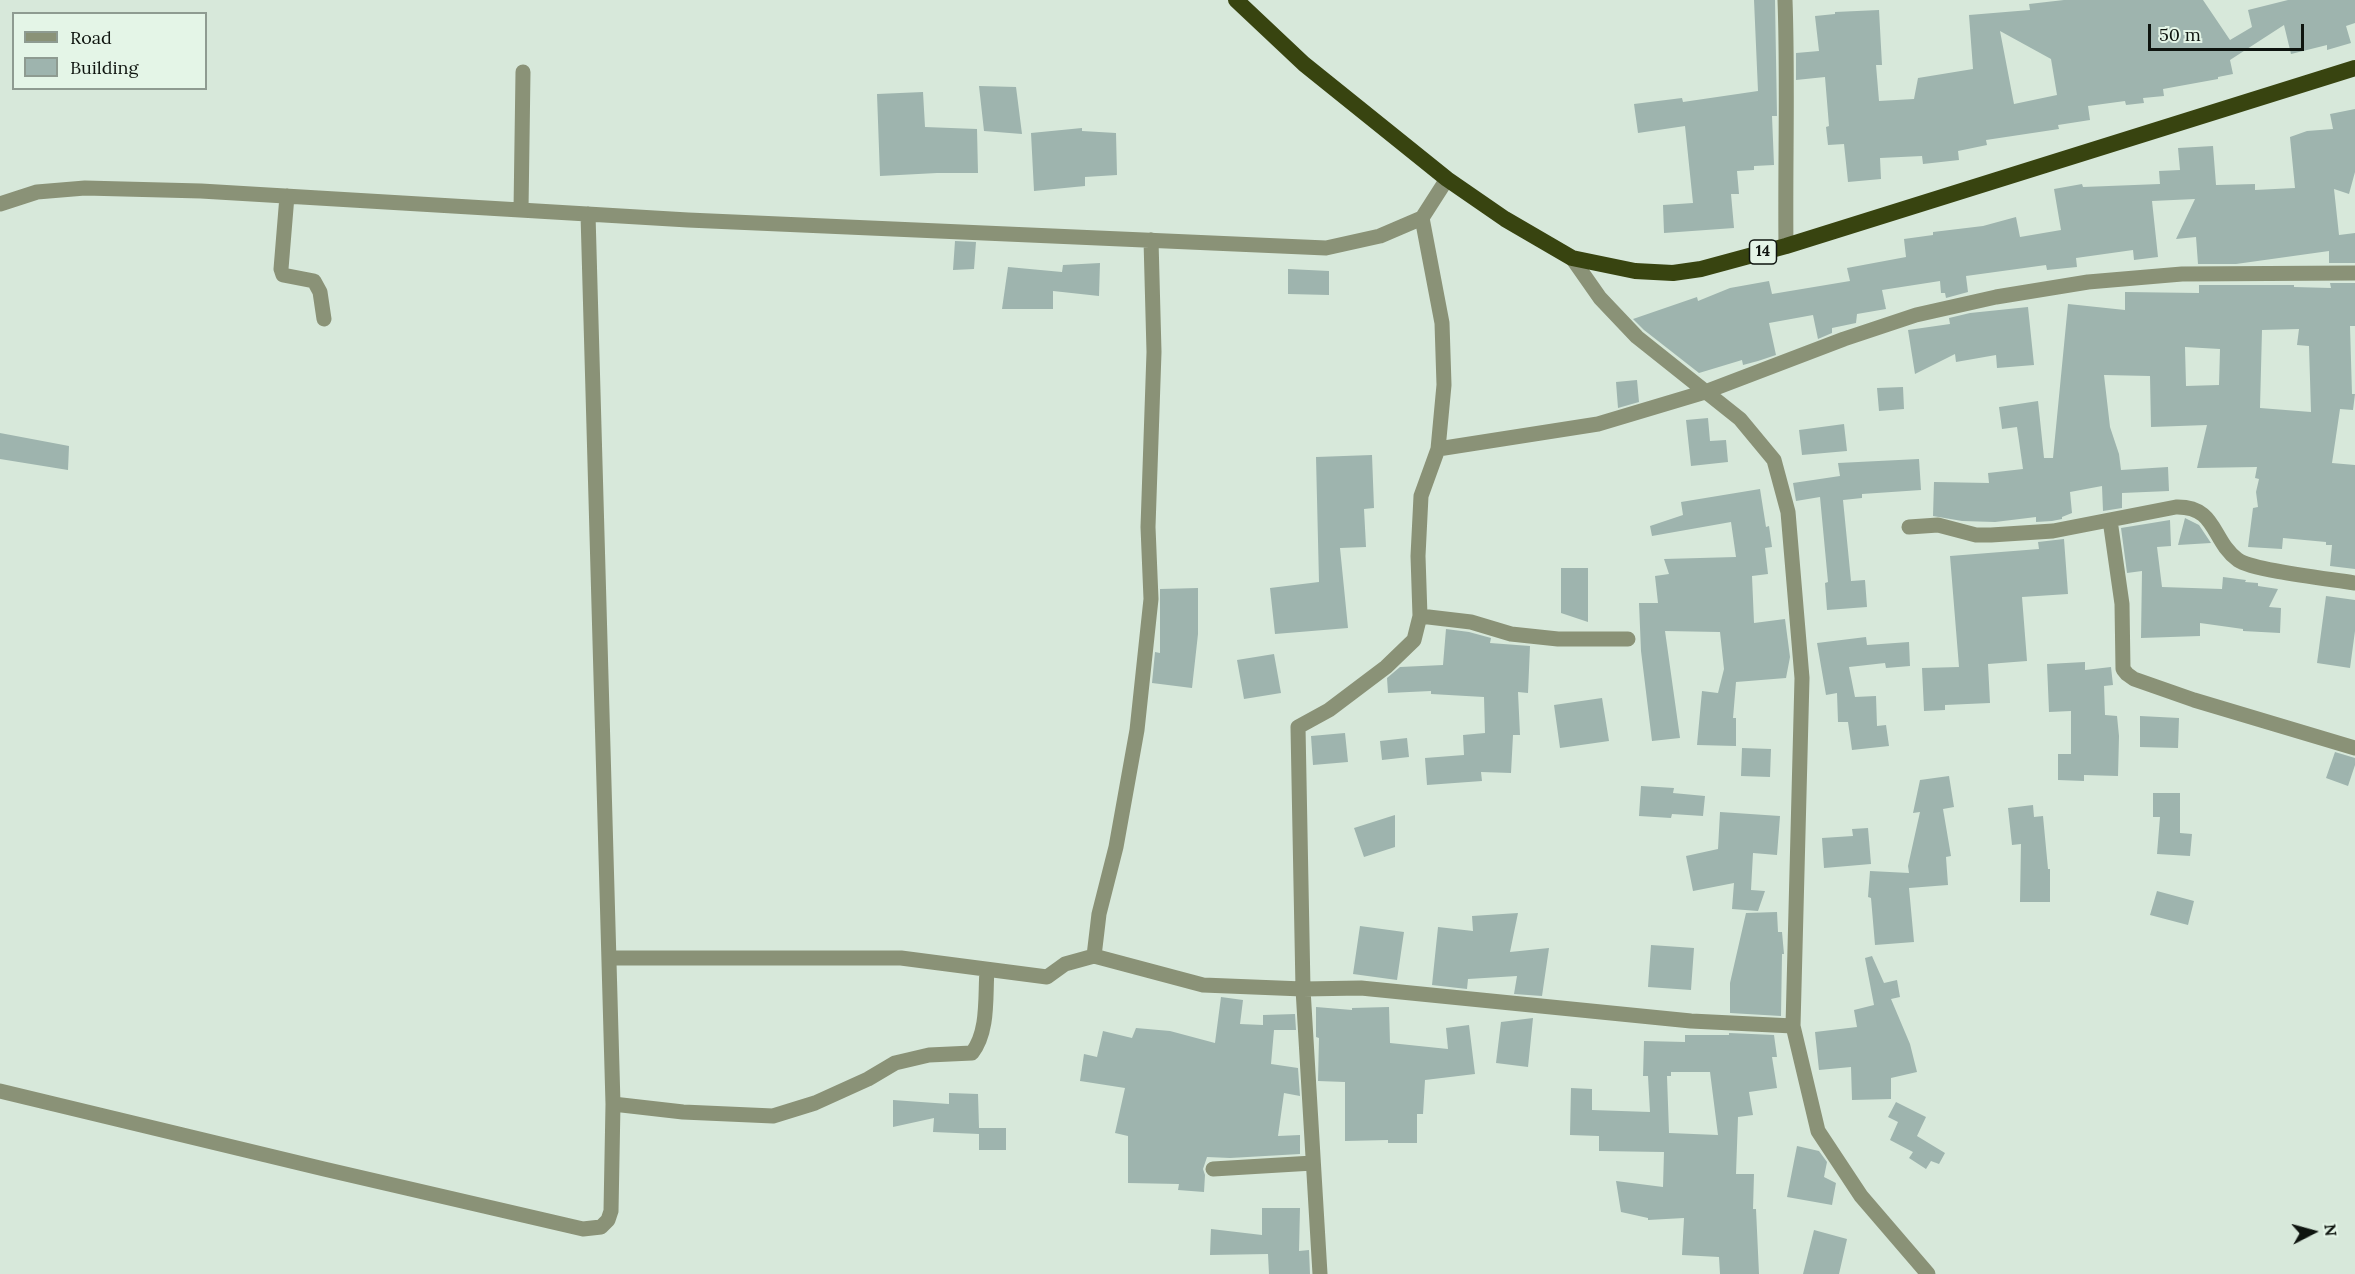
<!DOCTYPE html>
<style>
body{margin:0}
#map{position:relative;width:2355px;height:1274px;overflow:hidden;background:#d7e8da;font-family:Lora,serif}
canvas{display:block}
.legend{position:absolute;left:12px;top:12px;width:195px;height:78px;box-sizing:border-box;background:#e4f5e7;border:2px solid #8e9b91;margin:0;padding:8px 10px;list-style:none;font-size:18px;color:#0e140f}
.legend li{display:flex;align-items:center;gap:12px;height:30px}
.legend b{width:30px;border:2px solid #8e9b91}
.north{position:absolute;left:2283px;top:1202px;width:60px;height:60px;-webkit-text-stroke:4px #e4f5e7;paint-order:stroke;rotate:84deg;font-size:16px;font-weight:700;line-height:24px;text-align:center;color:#0e140f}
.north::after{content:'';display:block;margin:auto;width:21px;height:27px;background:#0e140f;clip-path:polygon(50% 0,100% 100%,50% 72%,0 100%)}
.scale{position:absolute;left:2148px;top:24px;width:156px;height:27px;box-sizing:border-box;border:3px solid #0e140f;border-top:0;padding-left:8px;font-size:18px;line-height:21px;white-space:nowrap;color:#0e140f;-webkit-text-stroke:4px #e4f5e7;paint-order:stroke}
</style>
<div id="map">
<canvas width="2355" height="1274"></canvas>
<ul class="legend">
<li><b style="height:8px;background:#8a9277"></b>Road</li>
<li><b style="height:16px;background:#9eb4ae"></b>Building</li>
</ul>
<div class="north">N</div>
<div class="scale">50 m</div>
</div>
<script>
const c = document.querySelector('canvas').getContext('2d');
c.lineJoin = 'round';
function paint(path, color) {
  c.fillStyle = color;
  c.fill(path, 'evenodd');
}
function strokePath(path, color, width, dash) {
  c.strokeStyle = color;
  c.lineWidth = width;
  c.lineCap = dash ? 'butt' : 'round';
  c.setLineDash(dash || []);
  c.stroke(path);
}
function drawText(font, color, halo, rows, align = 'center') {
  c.font = font + ' Lora,serif';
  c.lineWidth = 4.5;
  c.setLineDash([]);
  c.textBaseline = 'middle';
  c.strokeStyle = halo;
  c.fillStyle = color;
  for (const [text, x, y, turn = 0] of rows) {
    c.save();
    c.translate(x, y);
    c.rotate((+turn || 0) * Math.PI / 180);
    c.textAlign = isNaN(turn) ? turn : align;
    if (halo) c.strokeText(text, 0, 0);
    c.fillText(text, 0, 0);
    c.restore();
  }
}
paint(new Path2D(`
 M 1754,0 L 1775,0 L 1777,116 L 1772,116 L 1774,165 L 1754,166 L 1754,170 L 1737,171 L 1739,194 L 1731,194 L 1734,228 L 1664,233 L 1663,205 L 1693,203 L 1685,126 L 1638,133 L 1634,104 L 1682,98 L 1683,102 L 1758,91 Z
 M 2064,0 L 2203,0 L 2230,40 L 2252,27 L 2248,10 L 2288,0 L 2355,0 L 2355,23 L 2346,26 L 2351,43 L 2327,50 L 2327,45 L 2291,54 L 2284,25 L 2230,60 L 2233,74 L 2218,77 L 2218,79 L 2163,89 L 2164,96 L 2143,98 L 2144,103 L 2126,105 L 2125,101 L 2088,106 L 2090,120 L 2058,125 L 2059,129 L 1986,140 L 1987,145 L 1958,151 L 1959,160 L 1923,164 L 1922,156 L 1880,158 L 1881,179 L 1848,182 L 1844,144 L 1828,145 L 1826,127 L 1829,126 L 1825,77 L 1796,80 L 1796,53 L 1819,51 L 1815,16 L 1835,14 L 1835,12 L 1879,10 L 1882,65 L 1876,65 L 1879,101 L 1914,99 L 1918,78 L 1973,69 L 1969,15 L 2030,10 L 2029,4 ZM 2000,31 L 2051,59 L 2057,95 L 2014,104 Z
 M 979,86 L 1016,87 L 1022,134 L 984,131 Z
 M 923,92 L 925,127 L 977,129 L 978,173 L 937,173 L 880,176 L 877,94 Z
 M 2355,109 L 2355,172 L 2349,194 L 2334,189 L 2339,235 L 2355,233 L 2355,263 L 2329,263 L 2329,251 L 2236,264 L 2198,264 L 2196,237 L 2176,239 L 2195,199 L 2152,201 L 2158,257 L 2134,260 L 2133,250 L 2076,258 L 2077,267 L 2047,270 L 2046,265 L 1966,276 L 1968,292 L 1946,298 L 1945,293 L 1941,293 L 1940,281 L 1882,290 L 1886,309 L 1857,314 L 1856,323 L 1832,328 L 1832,333 L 1818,339 L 1813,315 L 1769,323 L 1776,355 L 1758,361 L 1743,365 L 1742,360 L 1699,373 L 1644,330 L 1633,319 L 1697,297 L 1698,301 L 1730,288 L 1769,281 L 1772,294 L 1850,281 L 1847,268 L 1906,257 L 1904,239 L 1933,235 L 1933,232 L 1983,226 L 2016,217 L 2020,237 L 2061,230 L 2054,189 L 2082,184 L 2083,187 L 2160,184 L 2159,171 L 2180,170 L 2178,148 L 2213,146 L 2216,185 L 2255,184 L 2255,190 L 2295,188 L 2290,137 L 2307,131 L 2333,129 L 2330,114 Z
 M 1082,128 L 1082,131 L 1116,133 L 1117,175 L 1085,177 L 1085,186 L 1034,191 L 1031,133 Z
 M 955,241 L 976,242 L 974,269 L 953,270 Z
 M 1100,263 L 1099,296 L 1053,291 L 1053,309 L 1002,309 L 1008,267 L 1062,272 L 1063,265 Z
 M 1288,269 L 1329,271 L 1329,295 L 1288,294 Z
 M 2330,283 L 2355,283 L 2355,326 L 2350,326 L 2352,394 L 2355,394 L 2353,410 L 2340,409 L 2332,463 L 2355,465 L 2355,569 L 2330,566 L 2332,545 L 2326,545 L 2326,542 L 2283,538 L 2282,549 L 2248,547 L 2253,508 L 2258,507 L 2256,492 L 2259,479 L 2255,478 L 2257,467 L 2197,468 L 2207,425 L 2151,427 L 2150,376 L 2104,375 L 2110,427 L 2119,454 L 2121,470 L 2168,467 L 2169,491 L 2122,493 L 2122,508 L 2103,511 L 2102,486 L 2070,492 L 2072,513 L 2062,517 L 2062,519 L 2052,521 L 2036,522 L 2036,517 L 1995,522 L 1962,521 L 1933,516 L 1934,482 L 1989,483 L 1988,473 L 2023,469 L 2017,427 L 2002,429 L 1999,407 L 2038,401 L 2044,458 L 2053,458 L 2068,304 L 2125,310 L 2125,292 L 2199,293 L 2199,285 L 2294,285 L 2294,287 L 2331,288 ZM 2299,329 L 2297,345 L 2309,346 L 2311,412 L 2260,408 L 2262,330 ZM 2185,347 L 2220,349 L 2219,385 L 2186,386 Z
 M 2028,307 L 2034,365 L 1997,368 L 1996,355 L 1956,362 L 1955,354 L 1915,374 L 1908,330 L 1950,324 L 1949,318 L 1970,313 Z
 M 1637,380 L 1639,402 L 1618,408 L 1616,382 Z
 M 1903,387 L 1904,409 L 1879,411 L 1877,388 Z
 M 1708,418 L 1710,441 L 1726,440 L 1728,462 L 1691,466 L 1686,420 Z
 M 1844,424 L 1847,451 L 1802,455 L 1799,430 Z
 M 0,433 L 69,446 L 68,470 L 0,459 Z
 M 1372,455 L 1374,508 L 1364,509 L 1366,547 L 1340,548 L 1348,628 L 1275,634 L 1270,588 L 1319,582 L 1316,457 Z
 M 1919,459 L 1921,490 L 1862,494 L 1862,498 L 1843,500 L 1851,581 L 1865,580 L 1867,607 L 1827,610 L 1825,583 L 1828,582 L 1820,497 L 1796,501 L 1793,483 L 1840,476 L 1838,463 Z
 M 1760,489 L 1766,527 L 1769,526 L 1772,547 L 1765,548 L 1768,574 L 1752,576 L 1754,623 L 1785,619 L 1790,657 L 1786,678 L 1736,682 L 1733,718 L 1736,718 L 1736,746 L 1697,745 L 1702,691 L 1718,693 L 1724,669 L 1720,632 L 1665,631 L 1680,738 L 1652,741 L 1641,651 L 1639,603 L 1658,603 L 1655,576 L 1669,574 L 1664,559 L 1736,557 L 1731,522 L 1652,536 L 1650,526 L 1683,515 L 1681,502 Z
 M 2185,518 L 2199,525 L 2211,543 L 2178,545 Z
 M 2170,520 L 2171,546 L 2157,547 L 2162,587 L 2222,589 L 2223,577 L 2246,580 L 2245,582 L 2258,583 L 2258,586 L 2278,589 L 2269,607 L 2281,608 L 2280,633 L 2243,631 L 2243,629 L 2200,623 L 2200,636 L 2141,638 L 2142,571 L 2127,573 L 2121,528 Z
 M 2064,539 L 2068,594 L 2022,597 L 2027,661 L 1988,664 L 1990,703 L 1945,705 L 1945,710 L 1924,711 L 1922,668 L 1959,667 L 1950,556 L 2039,549 L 2038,542 Z
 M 1561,568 L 1588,568 L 1588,622 L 1561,613 Z
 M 1198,588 L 1198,634 L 1192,688 L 1152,683 L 1155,652 L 1160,653 L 1160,589 Z
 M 2326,596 L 2355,600 L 2355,631 L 2350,668 L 2317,663 Z
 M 1446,629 L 1469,632 L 1491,638 L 1490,643 L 1530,646 L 1528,693 L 1518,692 L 1520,735 L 1513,735 L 1511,773 L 1481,772 L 1482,781 L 1427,785 L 1425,758 L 1464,755 L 1463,735 L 1485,733 L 1484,697 L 1431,694 L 1431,691 L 1388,693 L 1387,678 L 1400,667 L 1443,665 Z
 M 1866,637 L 1867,645 L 1909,642 L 1910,666 L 1886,668 L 1885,663 L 1849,667 L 1855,697 L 1876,696 L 1877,726 L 1886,725 L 1889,746 L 1852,750 L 1848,722 L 1838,722 L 1837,693 L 1826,695 L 1817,643 Z
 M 1274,654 L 1281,693 L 1244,699 L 1237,660 Z
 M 2085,662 L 2085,670 L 2111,667 L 2113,685 L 2104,686 L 2105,715 L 2117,716 L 2119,736 L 2118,776 L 2084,775 L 2084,781 L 2058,780 L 2058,754 L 2071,754 L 2071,711 L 2049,712 L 2047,664 Z
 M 1602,698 L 1609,741 L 1560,748 L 1554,705 Z
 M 2140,716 L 2179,718 L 2178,748 L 2140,747 Z
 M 1345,733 L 1348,762 L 1313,765 L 1311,736 Z
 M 1407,738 L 1409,757 L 1382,760 L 1380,741 Z
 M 1742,748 L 1771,749 L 1770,777 L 1741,776 Z
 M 2335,752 L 2355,758 L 2355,765 L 2348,786 L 2326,778 Z
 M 1949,776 L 1954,807 L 1943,809 L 1951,856 L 1946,857 L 1948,885 L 1909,888 L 1914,942 L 1875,945 L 1871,898 L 1868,897 L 1870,871 L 1909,873 L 1908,866 L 1920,812 L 1913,813 L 1920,780 Z
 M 1641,786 L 1674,788 L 1673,793 L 1705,796 L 1703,816 L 1672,814 L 1671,818 L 1639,816 Z
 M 2153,793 L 2180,793 L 2180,833 L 2192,834 L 2190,856 L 2157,854 L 2160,817 L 2153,817 Z
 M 2033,805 L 2034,817 L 2043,816 L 2048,869 L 2050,869 L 2050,902 L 2020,902 L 2021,844 L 2012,845 L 2008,808 Z
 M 1720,812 L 1780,816 L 1777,855 L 1753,853 L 1751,890 L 1765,891 L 1758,911 L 1732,909 L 1734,883 L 1693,891 L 1686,856 L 1718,849 Z
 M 1395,815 L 1395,847 L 1364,857 L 1354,828 Z
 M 1868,828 L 1871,864 L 1824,868 L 1822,838 L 1853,836 L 1852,829 Z
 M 2157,891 L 2194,901 L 2188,925 L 2150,915 Z
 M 1777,912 L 1778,932 L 1782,932 L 1784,954 L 1782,954 L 1781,1016 L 1730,1013 L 1730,983 L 1746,913 Z
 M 1518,913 L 1510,952 L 1549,948 L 1542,996 L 1514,994 L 1517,976 L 1468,979 L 1467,989 L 1432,985 L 1438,927 L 1473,931 L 1472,916 Z
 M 1360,926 L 1404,932 L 1397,980 L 1353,974 Z
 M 1651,945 L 1694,948 L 1691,990 L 1648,987 Z
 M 1872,956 L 1884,983 L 1897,980 L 1900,997 L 1891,999 L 1910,1044 L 1917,1072 L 1891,1078 L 1891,1099 L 1852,1100 L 1851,1067 L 1819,1070 L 1815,1032 L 1857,1027 L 1854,1010 L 1874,1005 L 1865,958 Z
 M 1221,997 L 1243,1000 L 1240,1024 L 1263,1025 L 1263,1015 L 1295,1014 L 1296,1030 L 1274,1030 L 1271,1064 L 1298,1068 L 1300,1096 L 1284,1093 L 1278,1136 L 1300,1135 L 1300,1154 L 1230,1158 L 1207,1157 L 1203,1169 L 1205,1175 L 1204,1192 L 1178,1190 L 1179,1184 L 1128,1183 L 1128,1136 L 1115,1133 L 1125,1088 L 1080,1081 L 1084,1054 L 1097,1057 L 1103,1031 L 1132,1038 L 1136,1028 L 1170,1031 L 1215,1043 Z
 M 1316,1007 L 1352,1010 L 1352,1008 L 1389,1007 L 1390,1043 L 1448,1049 L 1446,1028 L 1469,1025 L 1475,1074 L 1425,1080 L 1423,1114 L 1417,1114 L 1417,1143 L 1388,1143 L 1388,1140 L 1345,1141 L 1345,1082 L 1318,1081 L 1319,1038 L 1316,1037 Z
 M 1533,1018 L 1528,1067 L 1496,1063 L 1501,1022 Z
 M 1729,1033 L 1774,1035 L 1777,1057 L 1772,1057 L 1777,1088 L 1749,1092 L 1753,1115 L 1738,1117 L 1736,1174 L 1754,1174 L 1753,1209 L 1756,1209 L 1759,1274 L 1720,1274 L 1719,1257 L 1682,1255 L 1684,1218 L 1648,1220 L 1648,1218 L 1621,1212 L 1616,1181 L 1663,1187 L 1664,1152 L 1599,1151 L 1599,1136 L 1570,1135 L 1571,1088 L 1592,1089 L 1592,1110 L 1650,1112 L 1648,1076 L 1643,1076 L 1644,1041 L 1685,1042 L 1685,1035 L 1729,1035 ZM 1671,1072 L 1710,1072 L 1718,1135 L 1669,1133 L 1667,1076 L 1671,1076 Z
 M 949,1093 L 978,1094 L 979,1128 L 1006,1128 L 1006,1150 L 979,1150 L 979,1134 L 933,1132 L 934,1118 L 893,1127 L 893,1100 L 949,1104 Z
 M 1896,1102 L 1926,1117 L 1917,1136 L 1945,1153 L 1939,1164 L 1931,1161 L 1926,1169 L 1909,1158 L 1913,1152 L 1890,1140 L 1898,1122 L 1888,1117 Z
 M 1797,1146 L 1819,1151 L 1827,1162 L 1824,1177 L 1836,1183 L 1832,1205 L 1787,1197 Z
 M 1262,1208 L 1300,1208 L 1299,1251 L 1309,1250 L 1310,1274 L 1269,1274 L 1268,1254 L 1210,1255 L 1211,1229 L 1262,1235 Z
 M 1814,1230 L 1847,1239 L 1839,1274 L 1803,1274 Z`), '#9eb4ae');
strokePath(new Path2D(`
 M 1785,0 C 1788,82 1785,164 1786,246
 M 287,196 L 281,269 L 283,275 L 314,281 L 320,292 L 324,319
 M 0,204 L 37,192 L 85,188 L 201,191 L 688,220 L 1326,248 L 1380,236 L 1422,218 L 1447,179
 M 521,210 L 523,72
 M 1572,258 L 1600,298 L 1637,337 L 1740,419 L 1774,460 L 1788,512 L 1802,678 L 1793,1026 L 1818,1131 L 1861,1196 L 1928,1274
 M 1438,449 L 1598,424 L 1705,392 L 1844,339 L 1916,315 L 1996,297 L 2088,282 L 2182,274 L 2355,273
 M 2110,520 L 2122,604 L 2123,669 L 2127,674 L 2134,679 L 2194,700 L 2355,748
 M 1909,527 L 1938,525 L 1976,535 L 1991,535 L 2053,531 L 2176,507 C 2217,506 2211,540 2238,560 C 2254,571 2331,579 2355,583
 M 1420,616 L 1471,622 L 1511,634 L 1558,639 L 1628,639
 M 1094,956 L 1099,914 L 1116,847 L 1137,730 L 1151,599 L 1148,527 L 1154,352 L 1151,240
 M 609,958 L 901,958 L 1047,977 L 1065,964 L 1094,956 L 1203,985 L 1303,989 L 1361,988 L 1691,1021 L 1793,1026
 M 0,1091 L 324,1169 L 583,1229 L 601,1227 L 608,1220 L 611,1211 L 613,1104 L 588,214
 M 613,1104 L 683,1112 L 773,1116 L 815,1103 L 868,1079 L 895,1063 L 929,1055 L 972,1053 C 989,1031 985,996 987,970
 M 1213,1169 L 1313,1163
 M 1320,1274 L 1303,989 L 1298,727 L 1329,710 L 1386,667 L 1414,640 L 1420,616 L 1418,556 L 1421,496 L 1438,449 L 1444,385 L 1442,323 L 1422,218`), '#8a9277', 15);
strokePath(new Path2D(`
 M 1236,0 L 1304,64 L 1447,179 L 1505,219 L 1572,258 L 1635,271 L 1673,273 L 1701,269 L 1786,246 L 2355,68`), '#384410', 16);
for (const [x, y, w] of [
 [1763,252,27]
]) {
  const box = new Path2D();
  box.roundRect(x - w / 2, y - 12, w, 24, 4.5);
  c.fillStyle = '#e4f5e7';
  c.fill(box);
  strokePath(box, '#0e140f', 1.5);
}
drawText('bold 15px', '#0e140f', null, [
 ["14",1763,252]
]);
</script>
